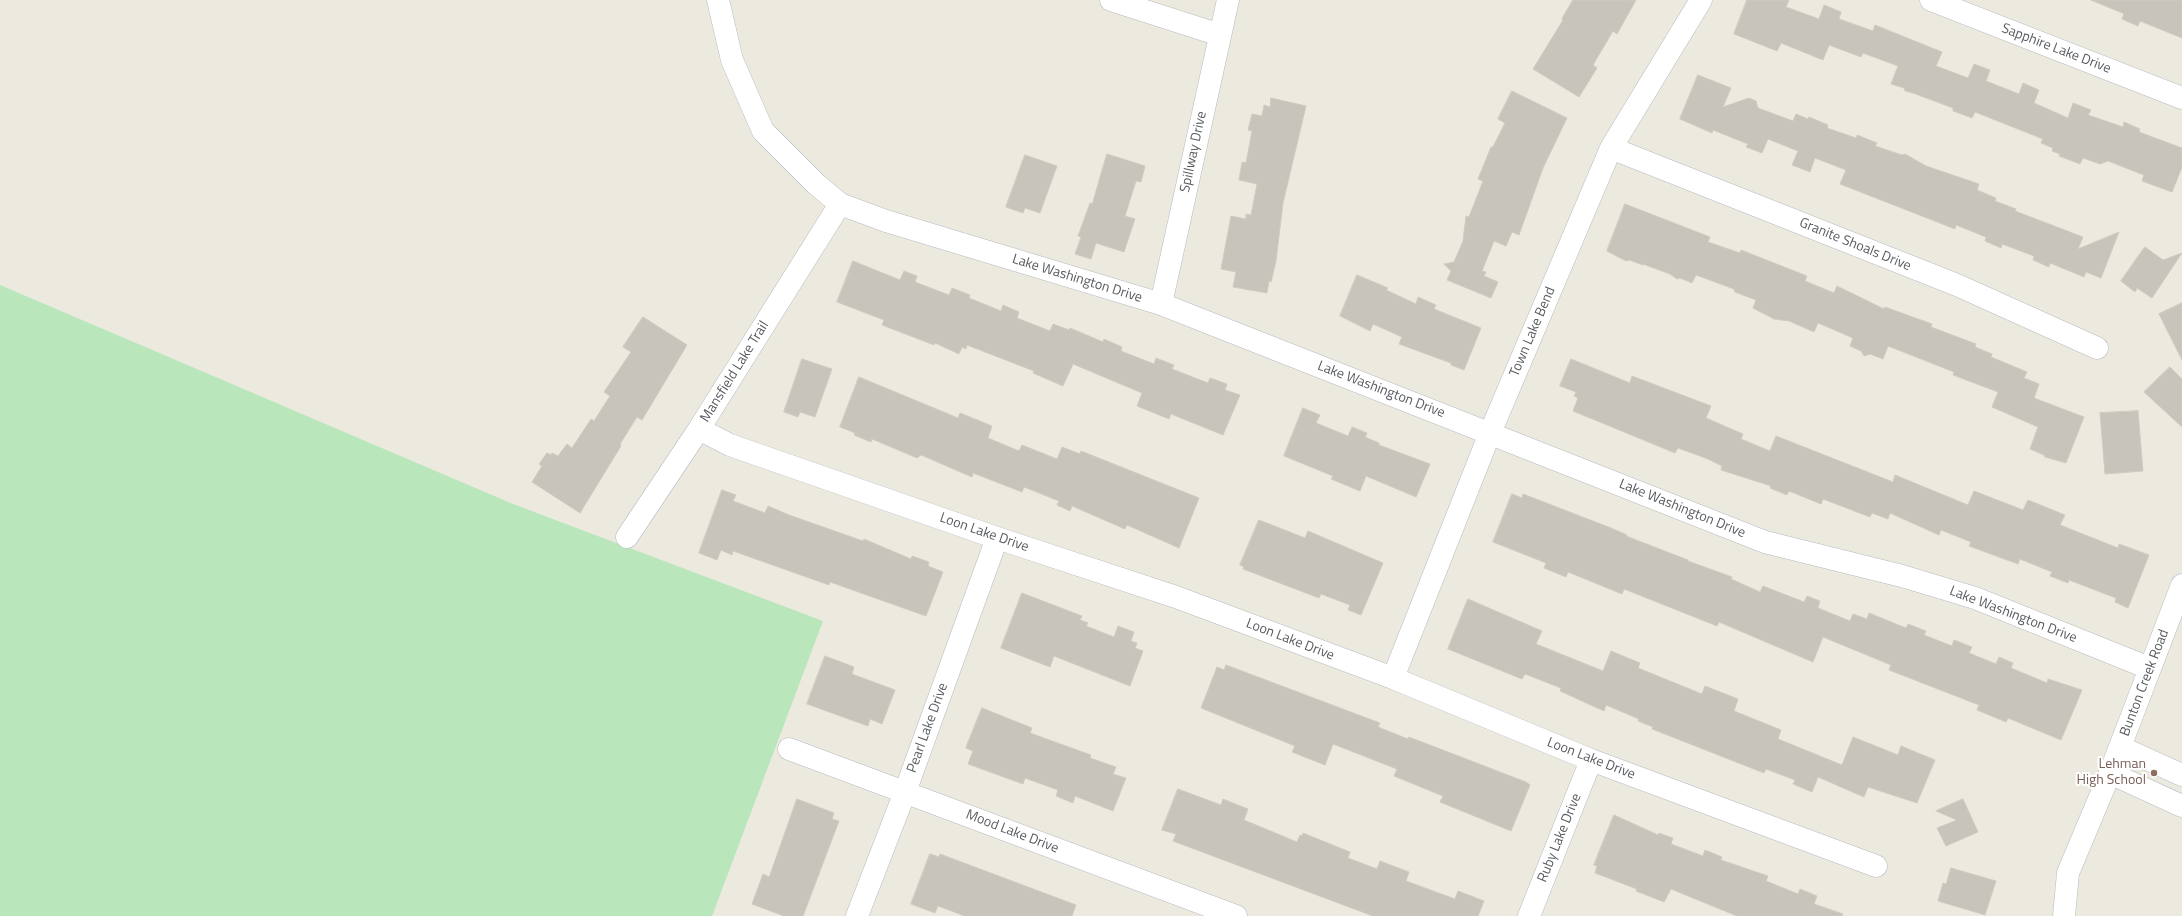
<!DOCTYPE html>
<style>
body{margin:0}
canvas{display:block;background:#eceadf}
</style>
<canvas width="2182" height="916"></canvas>
<script>
const c = document.querySelector('canvas').getContext('2d');
c.lineJoin = 'round';
function paint(path, color) {
  c.fillStyle = color;
  c.fill(path, 'evenodd');
}
function strokePath(path, color, width, dash) {
  c.strokeStyle = color;
  c.lineWidth = width;
  c.lineCap = dash ? 'butt' : 'round';
  c.setLineDash(dash || []);
  c.stroke(path);
}
function drawText(font, color, halo, rows, align = 'center') {
  c.font = font + ' "Titillium Web",sans-serif';
  c.lineWidth = 4;
  c.setLineDash([]);
  c.textBaseline = 'middle';
  c.strokeStyle = halo;
  c.fillStyle = color;
  for (const [text, x, y, turn = 0] of rows) {
    c.save();
    c.translate(x, y);
    c.rotate((+turn || 0) * Math.PI / 180);
    c.textAlign = isNaN(turn) ? turn : align;
    if (halo) c.strokeText(text, 0, 0);
    c.fillText(text, 0, 0);
    c.restore();
  }
}
paint(new Path2D(`
 M 0,285 L 513,504 L 823,621 L 712,916 L 0,916 Z`), '#b9e6bb');
const building = new Path2D(`
 M 1573,0 L 1636,0 L 1617,34 L 1613,31 L 1593,65 L 1597,68 L 1579,97 L 1533,69 L 1563,20 L 1562,19 Z
 M 1747,0 L 1789,0 L 1786,7 L 1819,19 L 1824,5 L 1841,12 L 1839,19 L 1873,31 L 1875,25 L 1942,52 L 1936,66 L 1968,78 L 1974,64 L 1990,70 L 1986,81 L 2019,94 L 2023,83 L 2039,90 L 2034,103 L 2068,118 L 2073,103 L 2091,110 L 2088,115 L 2123,127 L 2124,122 L 2140,129 L 2139,132 L 2182,148 L 2182,167 L 2172,192 L 2142,181 L 2144,175 L 2108,161 L 2100,164 L 2083,158 L 2080,164 L 2059,156 L 2060,154 L 2052,151 L 2053,148 L 2041,143 L 2043,139 L 1975,112 L 1972,118 L 1953,111 L 1953,108 L 1913,93 L 1905,91 L 1904,88 L 1891,84 L 1898,66 L 1863,53 L 1861,57 L 1829,45 L 1823,60 L 1781,43 L 1777,51 L 1734,34 Z
 M 2091,0 L 2182,0 L 2182,38 L 2140,21 L 2138,26 L 2122,19 L 2124,14 Z
 M 1698,75 L 1731,88 L 1723,107 L 1749,98 L 1756,101 L 1758,108 L 1793,121 L 1796,114 L 1808,119 L 1809,117 L 1828,125 L 1827,128 L 1856,138 L 1857,135 L 1877,143 L 1875,146 L 1902,155 L 1905,154 L 1926,166 L 1979,184 L 1977,190 L 1996,198 L 1995,201 L 2016,209 L 2015,211 L 2083,237 L 2078,249 L 2119,232 L 2101,278 L 2086,272 L 2084,277 L 2050,263 L 2049,267 L 2033,260 L 2034,256 L 2002,244 L 2001,248 L 1985,241 L 1986,237 L 1956,225 L 1955,229 L 1840,184 L 1846,170 L 1815,158 L 1810,172 L 1792,165 L 1798,151 L 1768,139 L 1762,153 L 1746,147 L 1748,144 L 1713,130 L 1712,133 L 1680,119 Z
 M 1512,91 L 1567,118 L 1543,168 L 1519,235 L 1512,232 L 1506,246 L 1494,241 L 1482,271 L 1486,272 L 1484,276 L 1498,282 L 1491,298 L 1447,280 L 1451,271 L 1444,264 L 1454,262 L 1463,241 L 1466,216 L 1469,217 L 1483,181 L 1478,179 L 1491,147 L 1493,147 L 1505,123 L 1498,119 Z
 M 1271,98 L 1306,106 L 1283,203 L 1276,261 L 1271,282 L 1269,281 L 1267,293 L 1233,287 L 1236,272 L 1221,269 L 1231,216 L 1246,219 L 1246,214 L 1251,215 L 1257,184 L 1239,180 L 1242,162 L 1246,163 L 1252,131 L 1248,130 L 1252,114 L 1262,116 L 1264,105 L 1270,107 Z
 M 1107,154 L 1145,166 L 1141,182 L 1136,181 L 1125,216 L 1135,219 L 1124,252 L 1096,243 L 1091,259 L 1075,254 L 1081,237 L 1078,236 L 1090,203 L 1092,204 Z
 M 1025,155 L 1057,166 L 1040,213 L 1025,208 L 1023,213 L 1006,207 Z
 M 1625,204 L 1710,237 L 1708,242 L 1740,253 L 1741,250 L 1807,276 L 1805,281 L 1834,293 L 1837,286 L 1884,309 L 1885,307 L 1932,324 L 1931,327 L 1976,344 L 1975,347 L 1992,354 L 1991,357 L 2027,372 L 2024,378 L 2039,384 L 2034,398 L 2084,417 L 2066,463 L 2045,457 L 2044,455 L 2030,449 L 2038,427 L 1992,407 L 1998,392 L 1953,375 L 1954,372 L 1888,346 L 1883,359 L 1870,354 L 1864,356 L 1861,351 L 1850,346 L 1853,338 L 1818,323 L 1814,332 L 1789,321 L 1774,319 L 1753,308 L 1756,300 L 1735,292 L 1734,289 L 1696,275 L 1692,283 L 1680,278 L 1677,279 L 1670,274 L 1643,264 L 1643,265 L 1629,260 L 1626,261 L 1607,251 Z
 M 2145,247 L 2163,260 L 2182,253 L 2152,298 L 2137,288 L 2135,292 L 2121,281 Z
 M 853,261 L 900,280 L 904,271 L 917,276 L 915,282 L 949,295 L 952,288 L 970,295 L 969,298 L 1001,311 L 1003,305 L 1019,312 L 1017,318 L 1050,331 L 1053,324 L 1069,330 L 1070,328 L 1103,342 L 1104,339 L 1122,347 L 1121,351 L 1154,364 L 1156,358 L 1174,365 L 1172,369 L 1208,383 L 1210,378 L 1227,384 L 1225,390 L 1240,395 L 1223,435 L 1171,414 L 1169,419 L 1137,406 L 1142,393 L 1073,364 L 1063,386 L 1033,373 L 1034,371 L 967,345 L 966,349 L 962,347 L 959,354 L 935,343 L 934,345 L 882,325 L 884,320 L 837,302 Z
 M 1357,275 L 1388,288 L 1386,290 L 1416,304 L 1418,297 L 1436,305 L 1434,309 L 1481,328 L 1464,370 L 1451,365 L 1451,363 L 1399,344 L 1402,337 L 1373,324 L 1370,331 L 1340,316 Z
 M 2182,303 L 2182,360 L 2159,314 Z
 M 643,317 L 687,345 L 642,420 L 637,417 L 620,444 L 621,446 L 580,513 L 532,482 L 542,466 L 539,464 L 547,453 L 551,455 L 552,453 L 558,456 L 567,444 L 572,448 L 591,419 L 594,421 L 610,396 L 604,392 L 631,352 L 623,347 Z
 M 802,359 L 832,369 L 815,417 L 800,412 L 798,417 L 784,412 Z
 M 1571,359 L 1630,383 L 1632,376 L 1711,406 L 1706,418 L 1743,434 L 1741,439 L 1770,451 L 1776,436 L 1893,482 L 1895,475 L 1968,505 L 1974,491 L 2023,510 L 2028,500 L 2065,515 L 2060,525 L 2118,548 L 2119,544 L 2149,555 L 2128,608 L 2115,602 L 2116,598 L 2069,580 L 2068,583 L 2050,576 L 2052,572 L 2020,559 L 2018,564 L 1969,546 L 1971,542 L 1941,530 L 1939,535 L 1890,513 L 1888,519 L 1872,513 L 1870,517 L 1823,499 L 1821,504 L 1789,491 L 1787,495 L 1770,488 L 1771,486 L 1721,470 L 1722,466 L 1708,459 L 1678,448 L 1675,453 L 1573,411 L 1578,398 L 1574,396 L 1576,392 L 1560,386 Z
 M 2170,367 L 2182,379 L 2182,427 L 2144,392 Z
 M 859,377 L 958,418 L 960,413 L 992,426 L 988,438 L 1019,451 L 1022,445 L 1057,459 L 1062,447 L 1080,454 L 1081,451 L 1199,498 L 1179,548 L 1127,525 L 1125,529 L 1072,506 L 1070,511 L 1057,505 L 1059,501 L 1024,487 L 1022,492 L 973,473 L 972,477 L 921,455 L 917,458 L 872,439 L 871,442 L 854,435 L 855,433 L 840,427 Z
 M 1303,408 L 1320,415 L 1316,423 L 1348,436 L 1352,427 L 1367,433 L 1365,437 L 1379,443 L 1379,445 L 1430,464 L 1416,497 L 1366,476 L 1360,491 L 1331,479 L 1333,476 L 1284,456 Z
 M 2138,411 L 2143,471 L 2105,474 L 2100,413 Z
 M 722,490 L 736,495 L 733,501 L 765,513 L 768,506 L 789,515 L 863,541 L 864,539 L 911,559 L 912,556 L 929,562 L 928,566 L 943,572 L 926,616 L 830,582 L 829,585 L 733,551 L 732,555 L 721,550 L 717,560 L 699,553 Z
 M 1512,494 L 1522,498 L 1523,494 L 1611,528 L 1627,535 L 1626,536 L 1688,560 L 1688,561 L 1732,577 L 1731,579 L 1760,592 L 1763,586 L 1804,602 L 1807,596 L 1820,601 L 1818,608 L 1850,621 L 1853,614 L 1867,619 L 1869,613 L 1906,628 L 1908,624 L 1926,631 L 1924,635 L 1952,646 L 1954,640 L 1972,647 L 1969,653 L 1996,664 L 1999,657 L 2013,663 L 2011,668 L 2047,683 L 2048,679 L 2082,690 L 2061,740 L 2008,718 L 2006,722 L 1977,710 L 1979,705 L 1889,670 L 1891,665 L 1823,637 L 1813,662 L 1719,622 L 1717,626 L 1624,589 L 1622,594 L 1568,572 L 1566,577 L 1544,568 L 1546,563 L 1493,542 Z
 M 1259,520 L 1305,538 L 1308,531 L 1383,563 L 1361,615 L 1348,610 L 1350,605 L 1321,594 L 1319,598 L 1243,569 L 1244,567 L 1240,565 Z
 M 1022,593 L 1082,616 L 1080,620 L 1088,623 L 1086,626 L 1114,637 L 1118,626 L 1134,632 L 1131,641 L 1137,643 L 1135,648 L 1143,651 L 1130,686 L 1054,656 L 1050,667 L 1001,648 Z
 M 1468,599 L 1542,631 L 1536,644 L 1603,671 L 1611,651 L 1640,663 L 1638,668 L 1702,694 L 1705,686 L 1738,699 L 1734,711 L 1781,730 L 1778,739 L 1842,765 L 1853,737 L 1898,755 L 1901,746 L 1935,760 L 1917,803 L 1868,787 L 1864,797 L 1818,777 L 1812,792 L 1793,784 L 1795,780 L 1766,769 L 1764,773 L 1652,729 L 1653,727 L 1638,721 L 1639,719 L 1606,705 L 1604,711 L 1560,691 L 1561,688 L 1525,674 L 1522,679 L 1448,649 Z
 M 825,656 L 854,667 L 852,674 L 895,690 L 882,724 L 870,719 L 868,726 L 807,704 Z
 M 1226,665 L 1380,723 L 1378,727 L 1408,739 L 1409,737 L 1526,782 L 1530,785 L 1511,831 L 1440,802 L 1443,796 L 1394,776 L 1397,769 L 1333,744 L 1325,765 L 1292,752 L 1295,746 L 1201,708 L 1217,667 L 1224,670 Z
 M 982,708 L 1032,728 L 1030,733 L 1091,755 L 1090,758 L 1116,767 L 1113,774 L 1126,778 L 1113,811 L 1075,796 L 1073,803 L 1056,796 L 1058,790 L 1025,778 L 1023,784 L 968,764 L 973,751 L 966,748 Z
 M 1178,789 L 1221,805 L 1223,799 L 1248,809 L 1244,820 L 1297,842 L 1300,835 L 1302,836 L 1303,833 L 1350,852 L 1348,858 L 1377,869 L 1380,861 L 1409,872 L 1406,881 L 1455,899 L 1458,891 L 1484,901 L 1478,916 L 1373,916 L 1173,841 L 1176,834 L 1162,830 Z
 M 797,799 L 834,813 L 832,819 L 839,821 L 803,916 L 784,916 L 752,904 L 763,874 L 769,877 Z
 M 1963,799 L 1978,832 L 1946,846 L 1937,828 L 1957,820 L 1936,811 Z
 M 1614,815 L 1658,835 L 1659,833 L 1673,838 L 1671,844 L 1703,856 L 1705,850 L 1722,857 L 1721,860 L 1768,876 L 1766,881 L 1798,894 L 1800,889 L 1817,896 L 1814,904 L 1843,914 L 1842,916 L 1737,916 L 1671,889 L 1664,902 L 1636,891 L 1637,889 L 1595,873 L 1597,866 L 1594,865 Z
 M 930,854 L 939,857 L 940,854 L 1076,905 L 1072,916 L 965,916 L 938,906 L 935,913 L 911,904 Z
 M 1951,868 L 1996,881 L 1985,915 L 1938,901 L 1943,883 L 1946,884 Z`);
paint(building, '#c7c4bc');
strokePath(building, '#d1cbbd', 1);
const minor = new Path2D(`
 M 718,0 L 732,60 L 763,131 L 816,184 L 840,204 L 886,221 L 1161,304 L 1765,542 L 1902,576 L 1975,598 L 2149,668
 M 1111,0 L 1220,35
 M 1931,0 L 2182,98
 M 1611,148 L 1957,285 L 2097,348
 M 1161,304 L 1228,0
 M 699,429 L 730,445 L 997,538 L 1176,597 L 1393,678 L 1591,760 L 1876,866
 M 627,537 L 699,429 L 840,204
 M 1393,678 L 1490,433 L 1611,148 L 1701,0
 M 2120,747 L 2182,775
 M 789,749 L 1236,916
 M 2110,773 L 2182,806
 M 857,916 L 905,792 L 997,538
 M 1529,916 L 1591,760
 M 2064,916 L 2068,873 L 2110,773 L 2182,585`);
strokePath(minor, '#b7babf', 23);
strokePath(minor, '#fff', 22);
for (const [x, y, r, color] of [
 [2154,773,4,"#8d6e63"]
]) {
  const dot = new Path2D();
  dot.arc(x, y, r, 0, 2 * Math.PI);
  c.fillStyle = color;
  c.fill(dot);
  strokePath(dot, '#fff', 1.5);
}
drawText('14px', '#585c61', '#fff', [
 ["Sapphire Lake Drive",2056,49,21],
 ["Spillway Drive",1194,152,-78],
 ["Granite Shoals Drive",1855,245,22],
 ["Lake Washington Drive",1077,279,17],
 ["Town Lake Bend",1533,332,-67],
 ["Mansfield Lake Trail",735,372,-58],
 ["Lake Washington Drive",1381,390,21],
 ["Lake Washington Drive",1682,509,22],
 ["Loon Lake Drive",984,533,19],
 ["Lake Washington Drive",2013,615,21],
 ["Loon Lake Drive",1290,640,21],
 ["Bunton Creek Road",2145,683,-69],
 ["Pearl Lake Drive",928,728,-70],
 ["Loon Lake Drive",1591,759,21],
 ["Mood Lake Drive",1012,832,21],
 ["Ruby Lake Drive",1560,838,-68]
]);
drawText('14px', '#785e54', '#fff', [
 ["Lehman",2146,765],
 ["High School",2146,781]
], 'right');
</script>
